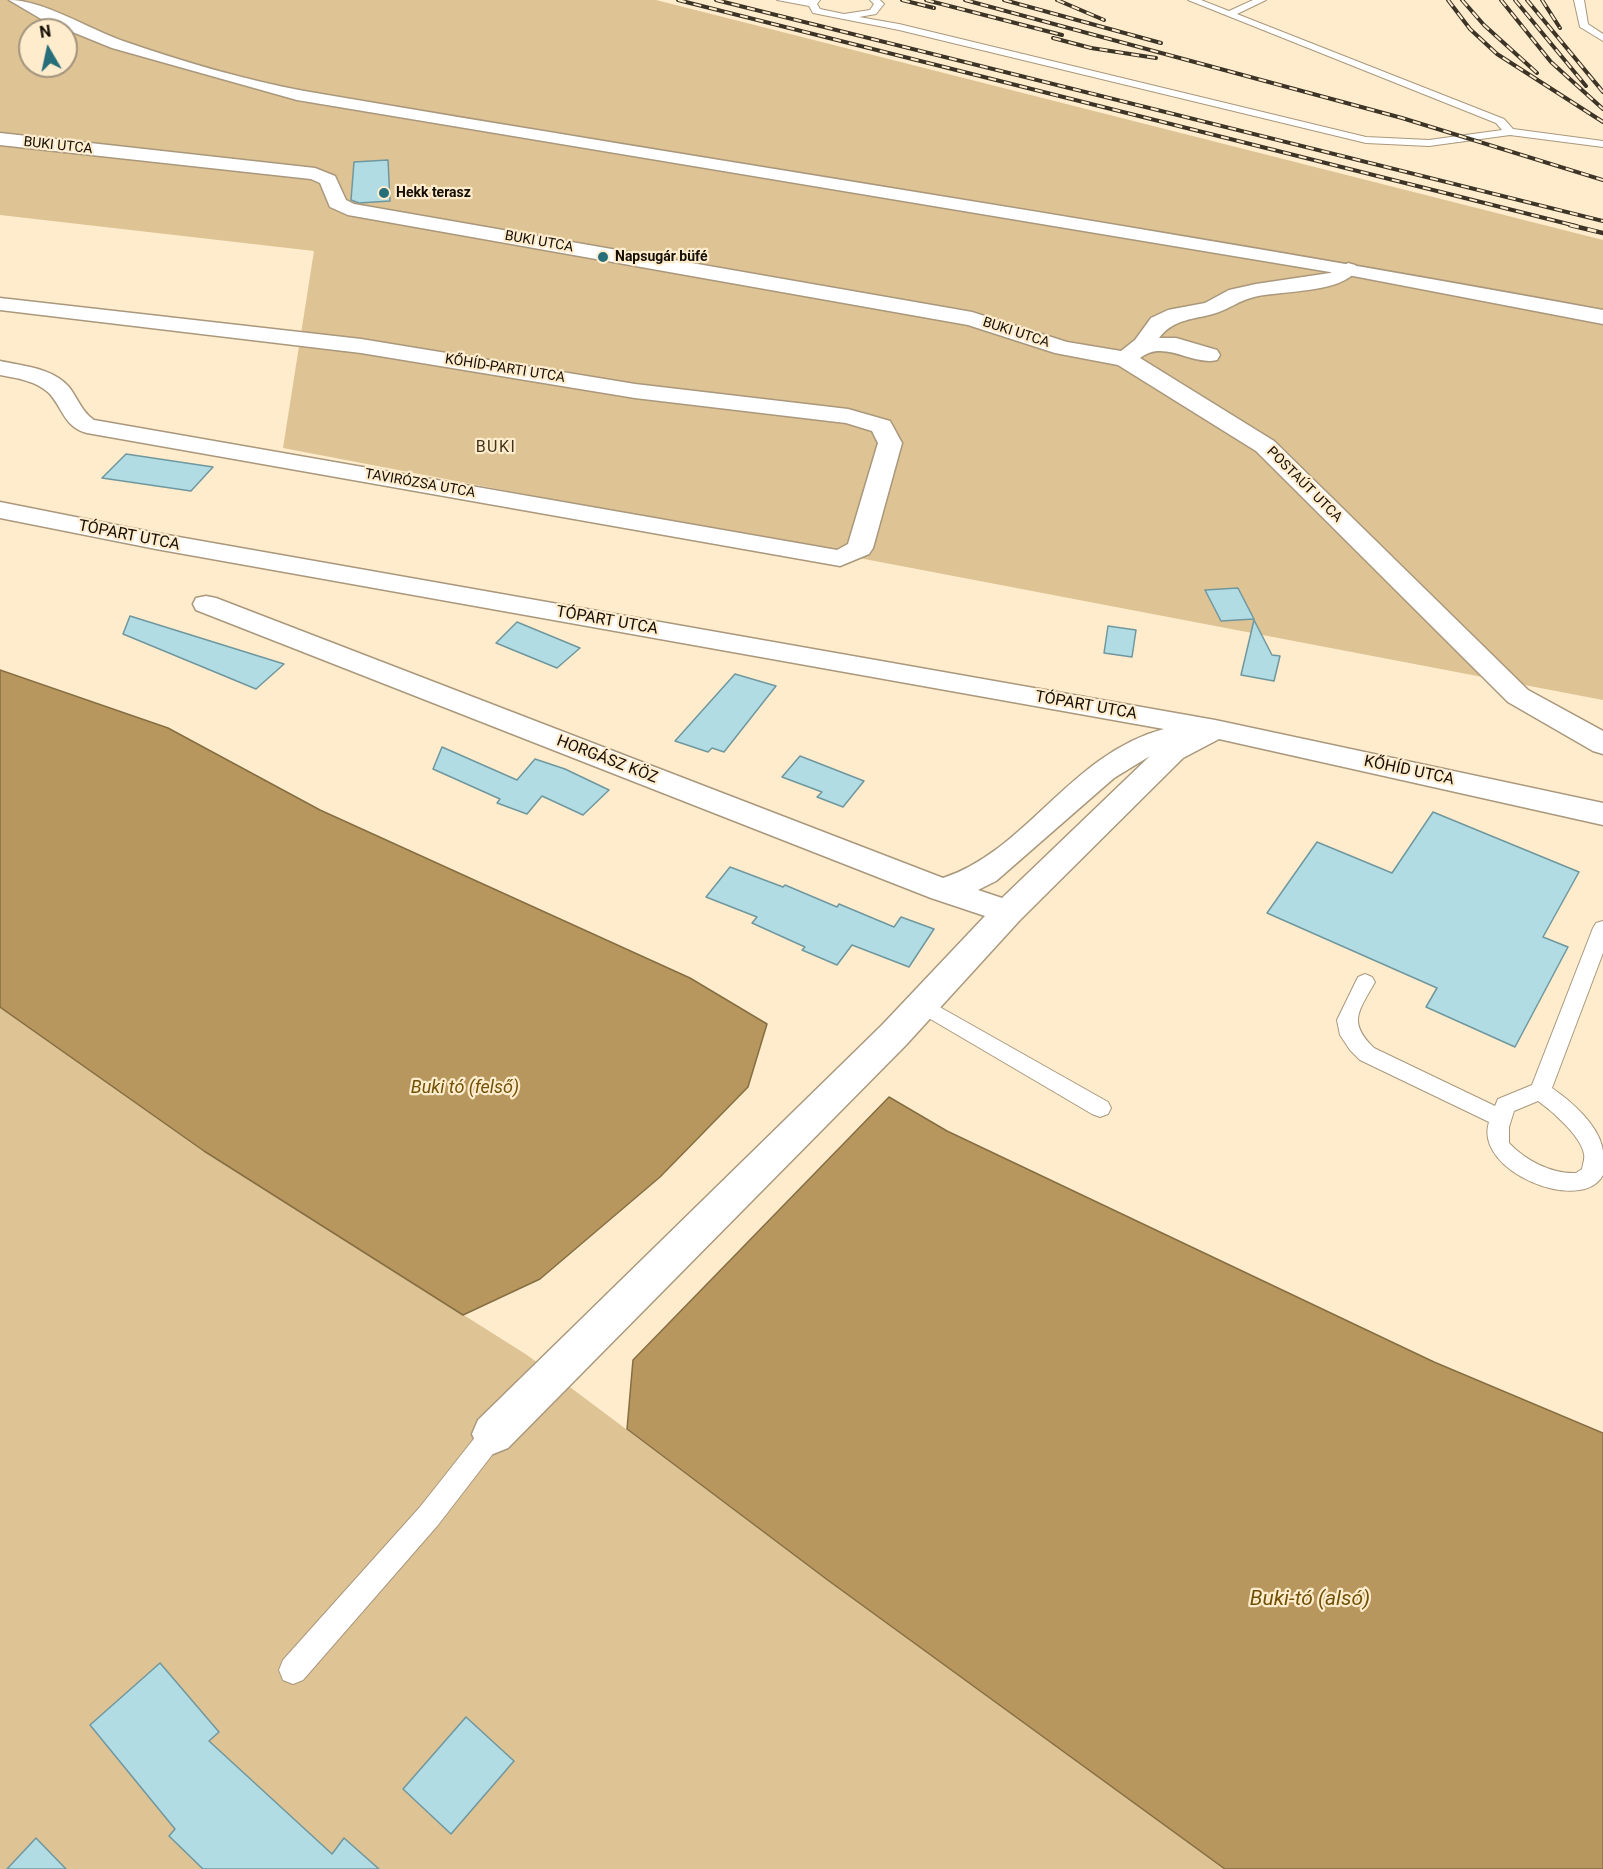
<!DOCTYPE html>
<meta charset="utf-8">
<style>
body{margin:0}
#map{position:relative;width:1603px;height:1869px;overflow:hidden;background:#feeccd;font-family:Roboto,sans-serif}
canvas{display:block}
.north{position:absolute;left:18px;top:18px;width:60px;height:60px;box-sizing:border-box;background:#feeccd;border:2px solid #a1947d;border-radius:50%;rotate:351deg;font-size:16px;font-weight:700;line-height:24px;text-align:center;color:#150f05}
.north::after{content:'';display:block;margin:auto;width:21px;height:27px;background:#266e7a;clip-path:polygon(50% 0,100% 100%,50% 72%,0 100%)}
</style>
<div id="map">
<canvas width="1603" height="1869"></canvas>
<div class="north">N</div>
</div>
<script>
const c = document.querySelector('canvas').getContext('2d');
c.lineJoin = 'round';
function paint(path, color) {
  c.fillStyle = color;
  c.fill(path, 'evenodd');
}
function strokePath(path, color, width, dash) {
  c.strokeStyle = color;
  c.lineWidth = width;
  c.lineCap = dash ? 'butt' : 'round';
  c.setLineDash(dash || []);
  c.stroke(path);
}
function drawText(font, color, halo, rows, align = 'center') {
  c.font = font + ' Roboto,sans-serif';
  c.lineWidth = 4.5;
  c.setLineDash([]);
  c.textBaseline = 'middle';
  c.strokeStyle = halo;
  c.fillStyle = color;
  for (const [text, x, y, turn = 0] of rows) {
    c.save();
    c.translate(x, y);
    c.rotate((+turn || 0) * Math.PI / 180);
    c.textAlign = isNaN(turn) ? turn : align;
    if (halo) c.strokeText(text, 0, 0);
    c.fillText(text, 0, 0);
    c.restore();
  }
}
paint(new Path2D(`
 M 0,0 L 656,0 L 1603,240 L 1603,700 L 283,448 L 314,251 L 0,215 ZM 30,30 L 66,30 L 66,66 L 30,66 Z
 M 0,1007 L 204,1151 L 527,1355 L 829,1581 L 1225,1869 L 0,1869 Z`), '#dec394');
const water = new Path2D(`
 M 0,670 L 168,728 L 320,810 L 690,978 L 767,1024 L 748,1087 L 660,1177 L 540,1279 L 463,1315 L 204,1151 L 0,1007 Z
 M 889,1097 L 947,1131 L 1434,1362 L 1603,1433 L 1603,1869 L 1225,1869 L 829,1581 L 627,1429 L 633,1360 Z`);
paint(water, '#b7975d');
strokePath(water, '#866e43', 1.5);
const building = new Path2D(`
 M 388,160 L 390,201 L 359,203 L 351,200 L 354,162 Z
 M 126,454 L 213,467 L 191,491 L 102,478 Z
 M 1238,588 L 1254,619 L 1221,621 L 1205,590 Z
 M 130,616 L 284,664 L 256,689 L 123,634 Z
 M 1254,620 L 1272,655 L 1280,656 L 1274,681 L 1241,675 Z
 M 517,622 L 580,648 L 557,668 L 496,643 Z
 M 1108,626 L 1136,630 L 1132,657 L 1104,653 Z
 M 735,674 L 776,686 L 724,752 L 712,748 L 708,752 L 675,741 Z
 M 442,747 L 517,780 L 535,759 L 565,769 L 609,790 L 583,815 L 542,796 L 527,814 L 497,803 L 500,799 L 433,769 Z
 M 800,756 L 864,781 L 843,807 L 817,797 L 822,792 L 782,777 Z
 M 1433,812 L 1579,872 L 1543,937 L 1568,947 L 1515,1047 L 1426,1007 L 1437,988 L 1267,913 L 1317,842 L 1392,873 Z
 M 730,867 L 783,887 L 785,885 L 837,907 L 839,904 L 894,927 L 901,917 L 934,929 L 909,967 L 852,945 L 837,965 L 802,950 L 805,947 L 752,923 L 757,917 L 706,897 Z
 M 160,1663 L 219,1732 L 209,1741 L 332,1854 L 344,1838 L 379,1869 L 203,1869 L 169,1836 L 175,1829 L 90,1725 Z
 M 466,1717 L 514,1761 L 451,1834 L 403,1789 Z
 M 36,1838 L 66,1869 L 7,1869 Z`);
paint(building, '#b2dce4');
strokePath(building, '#6f979e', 1.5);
const service = new Path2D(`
 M 777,0 L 820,0 L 817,4 L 820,9 L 844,14 L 870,10 L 874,4 L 870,0 L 880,0 L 884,4 L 876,14 L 859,17 L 899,24 L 1366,137 L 1429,140 L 1502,130 L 1496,123 L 1188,0 L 1201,0 L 1229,11 L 1253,0 L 1266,0 L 1237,14 L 1504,119 L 1513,129 L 1603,141 L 1603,147 L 1510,135 L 1429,146 L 1366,143 L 899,30 L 813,13 L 809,6 Z
 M 1574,0 L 1584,0 L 1588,24 L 1603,34 L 1603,41 L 1580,27 Z
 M 1603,921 L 1603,953 L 1552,1088 C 1571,1101 1600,1126 1603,1151 C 1603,1159 1603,1167 1603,1175 C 1583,1215 1473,1172 1489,1122 L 1360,1060 L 1350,1050 L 1340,1035 L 1337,1020 L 1358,977 L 1365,974 L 1372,977 L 1375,982 C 1359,1011 1347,1022 1374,1048 L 1495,1106 L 1498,1099 L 1532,1085 L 1593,928 L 1596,923 ZM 1538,1101 C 1552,1111 1581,1136 1584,1154 C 1585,1158 1583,1164 1582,1169 L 1576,1173 C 1551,1174 1525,1160 1509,1143 L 1509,1127 L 1514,1111 Z
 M 922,997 L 1108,1102 L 1111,1108 L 1108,1114 L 1100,1117 L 1092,1114 L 915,1010 L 912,1005 L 915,1000 Z
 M 493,1422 L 502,1426 L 505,1434 L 502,1442 L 438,1525 L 303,1680 L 293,1684 L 283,1680 L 279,1670 L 283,1660 L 420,1507 L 484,1426 Z`);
const minor = new Path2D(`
 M 0,133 L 315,168 L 335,176 L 346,200 L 354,204 L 972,312 L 1067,342 L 1121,351 L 1135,340 L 1151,318 L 1168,310 L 1205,303 L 1229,290 L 1256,284 L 1330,273 L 1348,263 L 1355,265 L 1358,269 C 1341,294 1282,290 1254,297 C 1240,300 1229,309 1216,313 C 1194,320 1174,318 1159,338 L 1176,338 L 1217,350 L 1220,355 L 1217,360 C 1191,366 1165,339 1140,358 L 1274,441 L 1528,690 L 1603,731 L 1603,754 L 1593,751 L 1508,702 L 1256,451 L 1118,365 L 1055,353 L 968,325 L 348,215 L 330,207 L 320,183 L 311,179 L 0,145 Z
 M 0,298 L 361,339 L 635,384 L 848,409 L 890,421 L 902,443 L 873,548 L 869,554 L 840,566 L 87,433 C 64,427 63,408 49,393 C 36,381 17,378 0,375 L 0,361 C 23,366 53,368 69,387 C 78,399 82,412 94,420 L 837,550 L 848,544 L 878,443 L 872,431 L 846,423 L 635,398 L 361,353 L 0,310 Z
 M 0,502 L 156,533 L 1215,720 L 1603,803 L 1603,825 L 1219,739 L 1183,758 L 1020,920 L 906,1045 L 508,1448 L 493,1454 L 478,1448 L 472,1434 L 478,1420 L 882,1025 L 985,916 L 931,898 L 196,610 L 193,604 L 196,598 L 206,596 L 216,598 L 943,878 C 1027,851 1070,754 1164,729 L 156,549 L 0,518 ZM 1150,756 L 1002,898 L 978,890 L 996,881 L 1114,778 Z`);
const primary = new Path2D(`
 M 9,0 C 43,0 89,29 123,41 C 181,61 244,80 304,91 C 737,165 1171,230 1603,310 L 1603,324 L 1348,275 L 297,100 L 112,48 L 43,20 Z`);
strokePath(service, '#a9987c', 2);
strokePath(minor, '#a9987c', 3);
strokePath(primary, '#a9987c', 3);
paint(service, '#fff');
paint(minor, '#fff');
paint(primary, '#fff');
const railFar1 = new Path2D(`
 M 678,0 L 1576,226
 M 716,0 L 1603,221
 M 902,0 L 934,8
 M 926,0 L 1062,35
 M 965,0 L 1402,118 L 1603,180
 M 1004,0 L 1161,43
 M 1057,0 L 1104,20
 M 1448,0 L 1470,29 L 1497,54 L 1603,122
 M 1462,0 L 1484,25 L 1537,73
 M 1501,0 L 1551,62 L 1603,109
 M 1515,0 L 1586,86
 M 1527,0 L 1603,92
 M 1542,0 L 1560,28
 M 1053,38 L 1091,48 L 1156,58`);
const rail = new Path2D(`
 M 1570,225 L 1603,233`);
strokePath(railFar1, '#3c3426', 4);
strokePath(rail, '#3c3426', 4.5);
strokePath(railFar1, '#feeccd', 2, [8]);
strokePath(rail, '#feeccd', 3, [9]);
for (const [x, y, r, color] of [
 [384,193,6,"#266e7a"],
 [603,257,6,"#266e7a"]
]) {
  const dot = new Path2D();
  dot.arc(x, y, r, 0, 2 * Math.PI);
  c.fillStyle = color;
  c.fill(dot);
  strokePath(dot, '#feeccd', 2);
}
drawText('14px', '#150f05', '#feeccd', [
 ["BUKI UTCA",58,146,6],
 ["BUKI UTCA",539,242,10],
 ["BUKI UTCA",1016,333,18],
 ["KŐHÍD-PARTI UTCA",505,369,9],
 ["TAVIRÓZSA UTCA",420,484,10],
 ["POSTAÚT UTCA",1304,485,45]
]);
drawText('bold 14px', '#150f05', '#feeccd', [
 ["Hekk terasz",396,193],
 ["Napsugár büfé",615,257]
], 'left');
c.letterSpacing = '1.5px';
drawText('16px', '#42341a', '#feeccd', [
 ["BUKI",496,448]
]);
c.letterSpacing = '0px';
drawText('16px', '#150f05', '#feeccd', [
 ["TÓPART UTCA",129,536,11],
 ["TÓPART UTCA",607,621,10],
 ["TÓPART UTCA",1086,706,10],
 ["HORGÁSZ KÖZ",607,760,21],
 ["KŐHÍD UTCA",1409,771,12]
]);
drawText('italic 18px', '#715005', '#feeccd', [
 ["Buki tó (felső)",465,1088]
]);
drawText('italic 21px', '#715005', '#feeccd', [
 ["Buki-tó (alsó)",1310,1600]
]);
</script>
